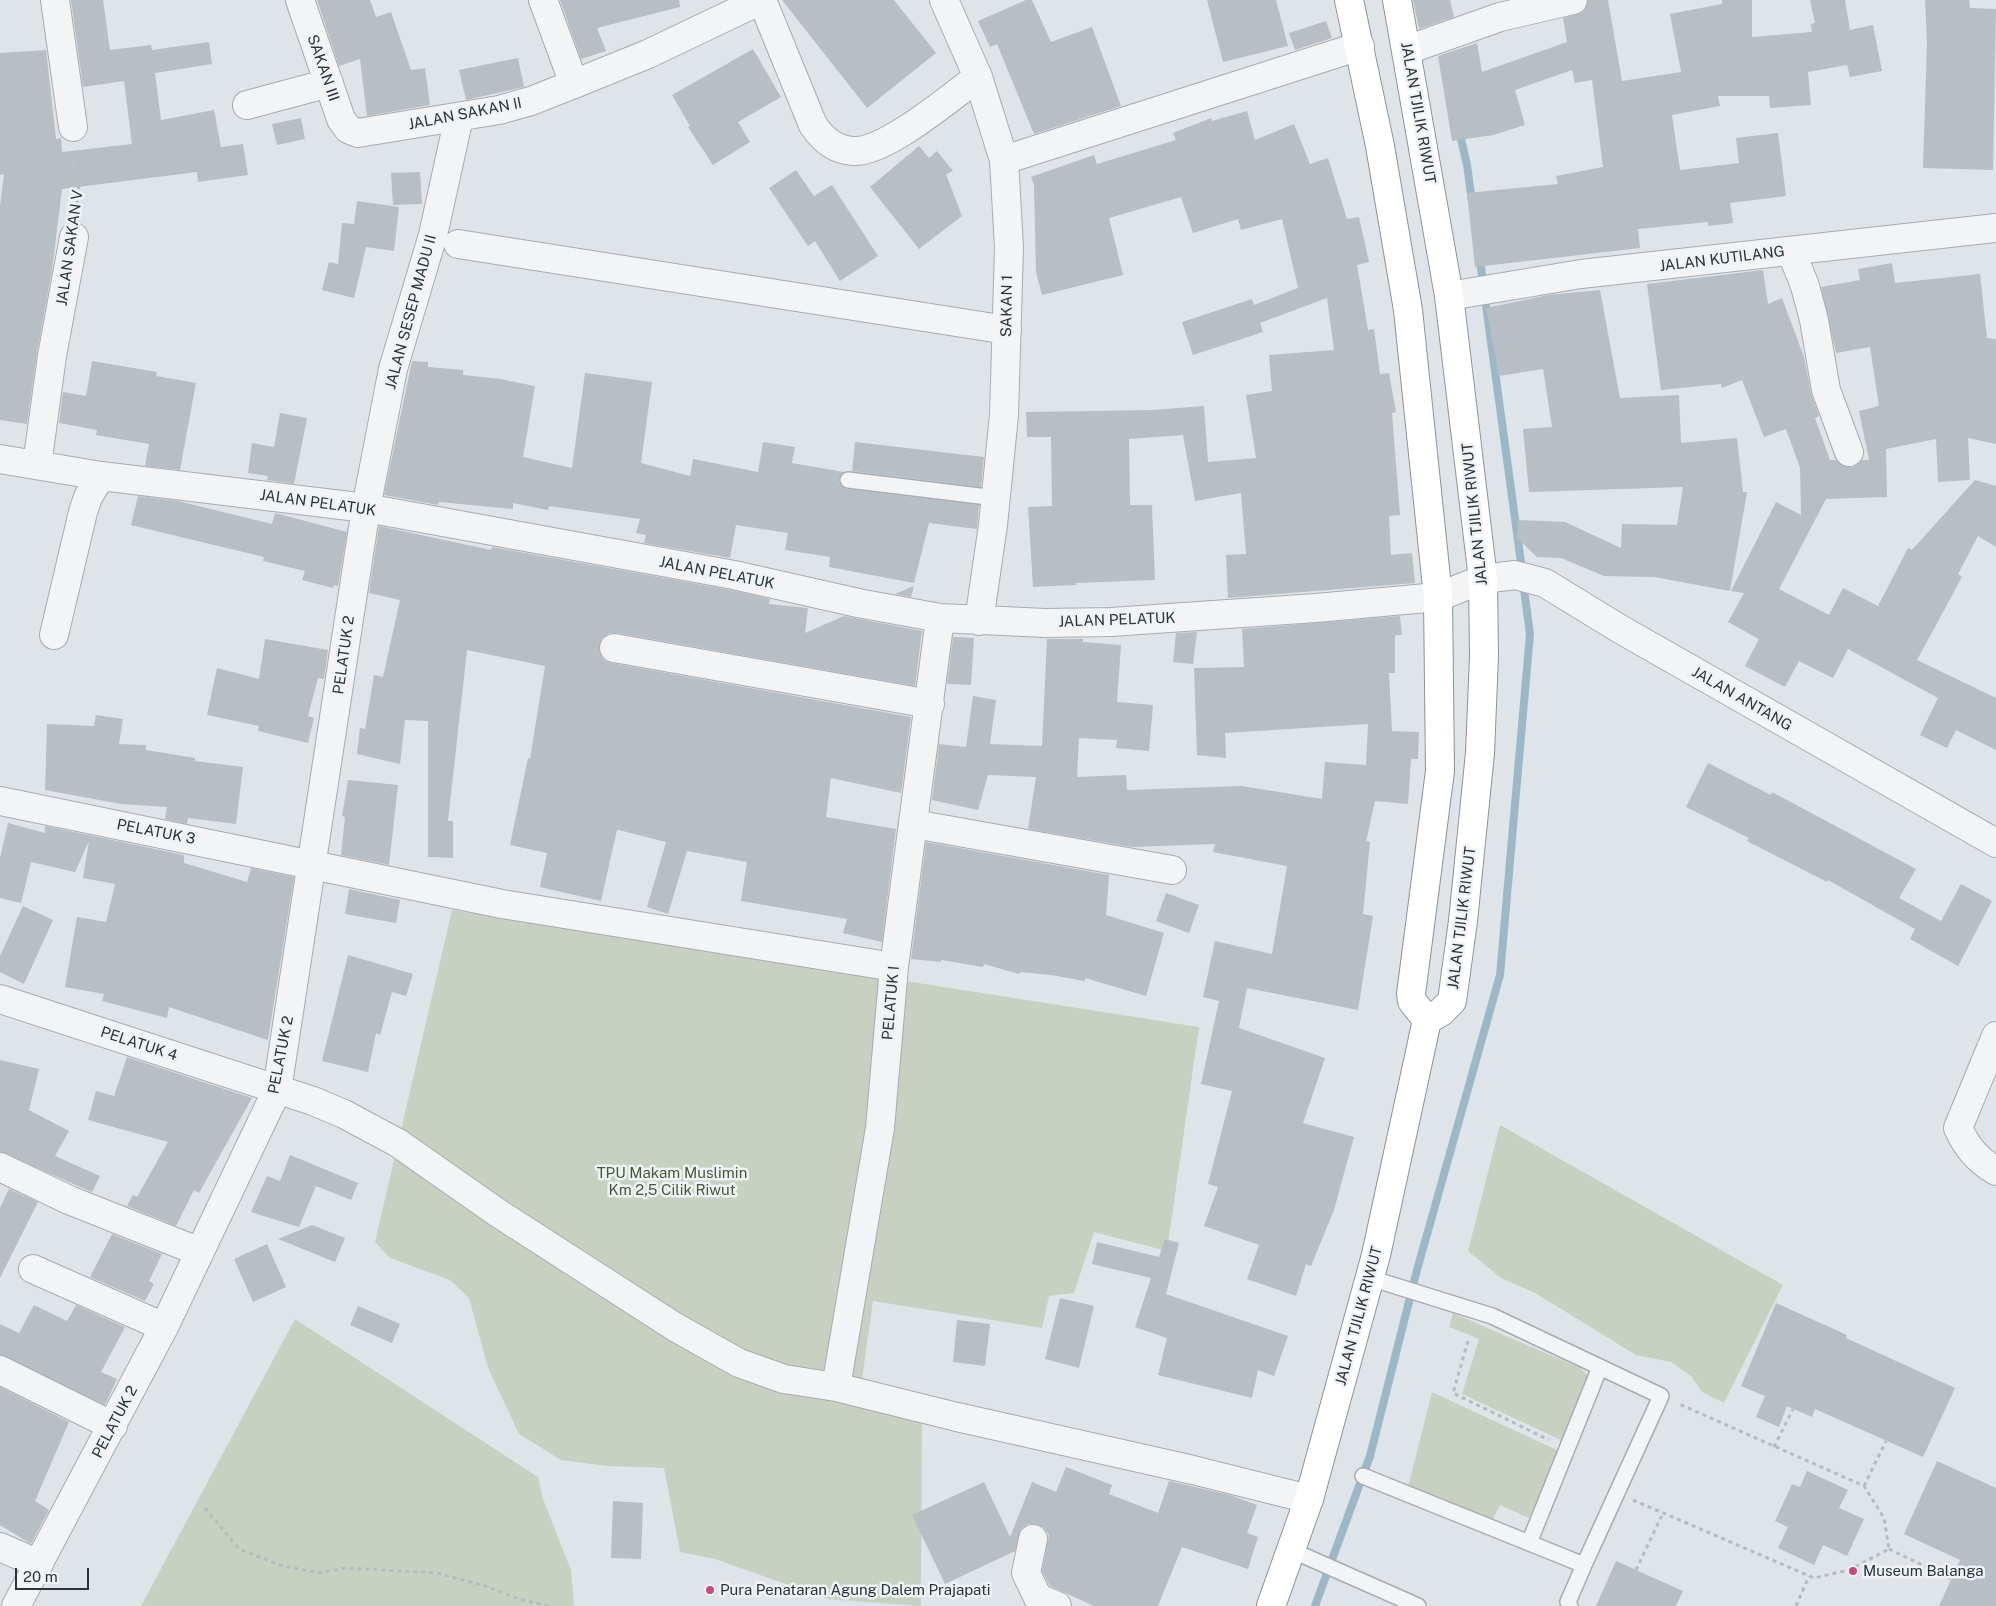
<!DOCTYPE html>
<style>
body{margin:0}
#map{position:relative;width:1996px;height:1606px;overflow:hidden;background:#dfe4e8;font-family:"Public Sans",sans-serif}
canvas{display:block}
.scale{position:absolute;left:15px;top:1568px;width:74px;height:22px;box-sizing:border-box;border:2px solid #29353e;border-top:0;padding-left:6px;font-size:15px;line-height:18px;white-space:nowrap;color:#29353e;-webkit-text-stroke:4px #eff3f5;paint-order:stroke}
</style>
<div id="map">
<canvas width="1996" height="1606"></canvas>
<div class="scale">20 m</div>
</div>
<script>
const c = document.querySelector('canvas').getContext('2d');
c.lineJoin = 'round';
function paint(path, color) {
  c.fillStyle = color;
  c.fill(path, 'evenodd');
}
function strokePath(path, color, width, dash) {
  c.strokeStyle = color;
  c.lineWidth = width;
  c.lineCap = dash ? 'butt' : 'round';
  c.setLineDash(dash || []);
  c.stroke(path);
}
function drawText(font, color, halo, rows, align = 'center') {
  c.font = font + ' "Public Sans",sans-serif';
  c.lineWidth = 5;
  c.setLineDash([]);
  c.textBaseline = 'middle';
  c.strokeStyle = halo;
  c.fillStyle = color;
  for (const [text, x, y, turn = 0] of rows) {
    c.save();
    c.translate(x, y);
    c.rotate((+turn || 0) * Math.PI / 180);
    c.textAlign = isNaN(turn) ? turn : align;
    if (halo) c.strokeText(text, 0, 0);
    c.fillText(text, 0, 0);
    c.restore();
  }
}
paint(new Path2D(`
 M 452,910 L 1199,1027 L 1167,1251 L 1094,1232 L 1074,1293 L 1049,1296 L 1042,1328 L 873,1301 L 858,1407 L 922,1421 L 921,1606 L 828,1599 L 715,1559 L 680,1552 L 664,1468 L 607,1466 L 561,1460 L 519,1434 L 488,1368 L 469,1298 L 450,1280 L 390,1258 L 375,1242 Z
 M 1500,1125 L 1783,1285 L 1724,1403 L 1702,1392 L 1692,1377 L 1671,1362 L 1636,1355 L 1535,1293 L 1501,1278 L 1468,1251 Z
 M 1453,1313 L 1580,1368 L 1587,1375 L 1589,1383 L 1563,1441 L 1462,1394 L 1479,1339 L 1449,1327 Z
 M 295,1319 L 538,1477 L 543,1499 L 571,1570 L 574,1606 L 141,1606 Z
 M 1432,1392 L 1559,1451 L 1529,1518 L 1500,1505 L 1493,1519 L 1408,1487 Z`), '#c8d1c1');
strokePath(new Path2D(`
 M 1459,130 L 1467,165 L 1472,202
 M 1480,258 L 1482,276
 M 1486,305 L 1522,570
 M 1315,1606 L 1370,1456 L 1417,1270 L 1500,975 L 1530,634 L 1523,582`), '#9cb8c6', 8);
paint(new Path2D(`
 M 71,0 L 103,0 L 110,50 L 151,45 L 152,50 L 209,42 L 212,64 L 155,73 L 161,120 L 214,110 L 221,147 L 243,144 L 248,175 L 198,182 L 197,172 L 62,189 L 52,270 L 37,353 L 27,424 L 0,420 L 0,206 L 4,174 L 0,175 L 0,53 L 46,50 L 56,139 L 61,138 L 62,152 L 132,144 L 124,81 L 83,87 Z
 M 317,0 L 370,0 L 376,17 L 391,12 L 411,70 L 425,68 L 430,105 L 367,116 L 360,59 L 339,66 Z
 M 560,0 L 679,0 L 680,7 L 597,28 L 606,51 L 581,59 Z
 M 782,0 L 894,0 L 936,53 L 867,108 Z
 M 1026,0 L 1032,0 L 1051,42 L 1092,27 L 1121,106 L 1034,134 L 997,44 L 990,47 L 978,21 Z
 M 1207,0 L 1276,0 L 1288,46 L 1223,62 Z
 M 1413,0 L 1450,0 L 1454,17 L 1419,29 Z
 M 1588,0 L 1608,0 L 1622,81 L 1681,72 L 1670,14 L 1722,4 L 1722,0 L 1752,0 L 1752,37 L 1812,32 L 1811,24 L 1815,23 L 1810,0 L 1845,0 L 1850,30 L 1873,25 L 1882,71 L 1850,77 L 1847,65 L 1808,72 L 1811,105 L 1770,108 L 1769,96 L 1718,96 L 1720,106 L 1672,115 L 1680,170 L 1739,163 L 1736,138 L 1778,133 L 1786,196 L 1730,203 L 1733,223 L 1708,226 L 1708,222 L 1638,229 L 1640,248 L 1475,267 L 1467,193 L 1558,184 L 1556,176 L 1603,167 L 1592,80 L 1575,83 L 1572,70 L 1515,90 L 1525,125 L 1493,135 L 1452,141 L 1438,56 L 1477,43 L 1482,72 L 1567,42 L 1563,18 L 1583,12 Z
 M 1925,0 L 1969,0 L 1970,8 L 1996,9 L 1993,170 L 1923,168 L 1927,42 Z
 M 1326,21 L 1332,38 L 1295,50 L 1289,33 Z
 M 753,49 L 781,97 L 738,122 L 750,142 L 713,165 L 688,127 L 690,126 L 672,95 Z
 M 518,58 L 524,87 L 466,100 L 459,70 Z
 M 1247,111 L 1255,140 L 1294,124 L 1310,164 L 1328,158 L 1347,219 L 1359,217 L 1369,262 L 1357,265 L 1368,330 L 1374,329 L 1380,374 L 1389,373 L 1396,412 L 1392,413 L 1400,515 L 1389,516 L 1391,555 L 1412,553 L 1415,583 L 1228,598 L 1226,555 L 1246,554 L 1241,493 L 1195,501 L 1183,435 L 1129,439 L 1130,505 L 1152,505 L 1155,580 L 1076,583 L 1076,585 L 1033,587 L 1028,507 L 1052,506 L 1051,437 L 1027,437 L 1026,412 L 1153,410 L 1204,406 L 1208,462 L 1256,458 L 1246,395 L 1272,391 L 1269,355 L 1334,350 L 1327,298 L 1260,323 L 1263,332 L 1193,355 L 1182,322 L 1252,299 L 1254,305 L 1298,288 L 1282,219 L 1241,230 L 1238,219 L 1193,233 L 1181,197 L 1109,218 L 1123,275 L 1042,295 L 1036,272 L 1034,185 L 1031,177 L 1094,155 L 1097,164 L 1176,140 L 1173,133 L 1211,118 L 1212,121 Z
 M 301,118 L 305,139 L 277,145 L 272,124 Z
 M 919,146 L 929,158 L 937,151 L 953,171 L 946,174 L 962,216 L 919,249 L 870,187 Z
 M 796,170 L 814,196 L 832,185 L 878,256 L 840,281 L 815,241 L 808,246 L 769,188 Z
 M 420,172 L 422,204 L 393,205 L 391,173 Z
 M 357,201 L 399,207 L 394,251 L 366,247 L 354,298 L 322,290 L 329,262 L 338,264 L 342,223 L 354,224 Z
 M 1892,263 L 1895,283 L 1980,274 L 1987,338 L 1996,339 L 1996,444 L 1968,438 L 1970,480 L 1938,482 L 1936,439 L 1886,449 L 1887,497 L 1826,499 L 1779,589 L 1829,615 L 1843,588 L 1878,606 L 1908,548 L 1912,550 L 1975,480 L 1996,486 L 1996,547 L 1978,536 L 1958,574 L 1962,577 L 1917,660 L 1996,698 L 1996,750 L 1956,730 L 1947,748 L 1920,735 L 1938,698 L 1848,649 L 1833,678 L 1799,661 L 1785,687 L 1745,666 L 1759,639 L 1728,622 L 1744,593 L 1731,591 L 1776,502 L 1801,515 L 1800,468 L 1786,429 L 1764,437 L 1742,380 L 1722,388 L 1721,384 L 1661,390 L 1647,284 L 1763,270 L 1768,304 L 1782,298 L 1804,357 L 1811,393 L 1819,416 L 1815,418 L 1830,460 L 1836,460 L 1847,467 L 1855,466 L 1862,460 L 1869,460 L 1859,411 L 1879,406 L 1870,347 L 1836,353 L 1821,287 L 1860,280 L 1858,269 Z
 M 1600,290 L 1620,398 L 1679,395 L 1681,443 L 1737,438 L 1743,492 L 1747,492 L 1730,591 L 1654,577 L 1604,576 L 1561,558 L 1537,557 L 1517,538 L 1518,520 L 1565,522 L 1621,548 L 1622,524 L 1677,525 L 1683,487 L 1529,492 L 1523,429 L 1552,427 L 1543,369 L 1499,376 L 1486,308 L 1548,295 Z
 M 92,361 L 157,372 L 156,376 L 196,383 L 180,470 L 145,466 L 149,444 L 96,435 L 97,430 L 59,423 L 63,392 L 86,396 Z
 M 412,361 L 428,362 L 428,367 L 463,370 L 463,375 L 500,379 L 535,386 L 523,457 L 572,468 L 585,373 L 652,382 L 641,463 L 690,476 L 693,459 L 758,472 L 763,442 L 795,447 L 792,463 L 844,472 L 839,478 L 839,483 L 846,489 L 979,505 L 977,529 L 929,523 L 914,583 L 829,567 L 830,557 L 785,550 L 788,533 L 736,525 L 730,558 L 644,543 L 646,535 L 636,533 L 640,519 L 549,506 L 548,510 L 513,503 L 513,509 L 439,502 L 438,505 L 384,495 Z
 M 280,413 L 307,418 L 294,484 L 267,480 L 268,476 L 248,473 L 252,443 L 274,447 Z
 M 855,442 L 984,457 L 981,487 L 852,471 Z
 M 138,496 L 178,501 L 272,524 L 275,513 L 347,532 L 338,586 L 334,585 L 333,588 L 302,580 L 305,571 L 263,561 L 264,557 L 131,525 Z
 M 379,526 L 491,550 L 492,547 L 731,590 L 770,599 L 769,604 L 808,608 L 805,633 L 844,616 L 922,631 L 915,686 L 617,633 L 609,633 L 602,638 L 599,646 L 600,654 L 604,660 L 611,663 L 911,717 L 901,793 L 831,778 L 826,817 L 896,829 L 882,942 L 843,933 L 847,919 L 741,901 L 747,862 L 687,851 L 668,914 L 647,907 L 666,842 L 619,830 L 617,830 L 601,901 L 540,887 L 547,853 L 510,845 L 528,758 L 530,759 L 545,666 L 467,650 L 448,821 L 453,821 L 453,858 L 428,857 L 428,721 L 405,720 L 400,764 L 357,754 L 360,728 L 365,729 L 374,675 L 383,677 L 400,600 L 369,593 Z
 M 914,586 L 911,597 L 895,594 Z
 M 1400,616 L 1402,635 L 1395,635 L 1395,673 L 1389,673 L 1392,731 L 1419,732 L 1418,759 L 1411,759 L 1408,804 L 1375,801 L 1366,841 L 1370,842 L 1363,914 L 1373,916 L 1358,1010 L 1247,988 L 1239,1028 L 1325,1058 L 1303,1123 L 1354,1137 L 1334,1210 L 1311,1266 L 1306,1264 L 1296,1296 L 1247,1279 L 1259,1245 L 1204,1226 L 1218,1187 L 1208,1184 L 1232,1091 L 1201,1084 L 1219,1001 L 1203,997 L 1215,941 L 1272,954 L 1287,866 L 1213,852 L 1215,844 L 1132,847 L 1028,829 L 1036,777 L 988,775 L 978,810 L 932,800 L 939,744 L 966,747 L 973,696 L 996,700 L 990,744 L 1042,746 L 1047,639 L 1083,639 L 1083,642 L 1121,645 L 1117,702 L 1153,705 L 1149,751 L 1116,748 L 1117,740 L 1079,738 L 1077,777 L 1126,775 L 1127,790 L 1242,786 L 1322,799 L 1325,762 L 1366,765 L 1368,724 L 1225,733 L 1226,758 L 1197,755 L 1194,668 L 1244,667 L 1242,629 Z
 M 1197,632 L 1193,664 L 1173,662 L 1176,633 Z
 M 953,637 L 974,638 L 971,685 L 947,684 Z
 M 265,639 L 328,650 L 324,679 L 318,678 L 308,716 L 314,718 L 308,743 L 258,731 L 259,726 L 207,715 L 217,668 L 259,679 Z
 M 96,715 L 123,719 L 119,744 L 146,745 L 146,750 L 195,758 L 195,761 L 243,767 L 236,824 L 188,818 L 187,824 L 165,819 L 167,807 L 121,804 L 45,790 L 47,724 L 94,726 Z
 M 1708,763 L 1771,795 L 1772,792 L 1916,869 L 1899,898 L 1941,921 L 1961,884 L 1992,901 L 1958,966 L 1910,939 L 1915,929 L 1828,880 L 1827,882 L 1747,841 L 1749,838 L 1686,807 Z
 M 348,780 L 398,785 L 389,865 L 341,855 L 345,817 L 342,816 Z
 M 8,823 L 45,833 L 45,826 L 184,855 L 184,863 L 247,882 L 251,868 L 294,877 L 268,1040 L 169,1007 L 167,1018 L 102,1001 L 104,994 L 65,987 L 77,917 L 106,922 L 115,884 L 83,878 L 89,841 L 75,872 L 31,862 L 21,903 L 0,898 L 0,858 Z
 M 926,842 L 1109,875 L 1106,915 L 1164,933 L 1146,996 L 1085,978 L 1085,981 L 1051,975 L 1020,972 L 1019,974 L 984,964 L 983,967 L 941,960 L 941,962 L 911,959 Z
 M 349,889 L 400,900 L 396,923 L 345,914 Z
 M 1166,893 L 1199,905 L 1189,933 L 1156,921 Z
 M 23,906 L 53,920 L 24,984 L 0,972 L 0,956 Z
 M 348,955 L 413,974 L 406,996 L 392,992 L 380,1035 L 376,1033 L 368,1072 L 322,1061 Z
 M 127,1057 L 252,1098 L 199,1193 L 194,1190 L 176,1226 L 127,1206 L 133,1195 L 137,1197 L 168,1142 L 88,1120 L 96,1091 L 114,1096 Z
 M 0,1060 L 39,1069 L 29,1110 L 69,1131 L 55,1156 L 100,1176 L 92,1192 L 0,1152 Z
 M 290,1155 L 358,1183 L 351,1200 L 316,1186 L 299,1227 L 251,1212 L 267,1176 L 280,1181 Z
 M 9,1189 L 38,1202 L 0,1278 L 0,1208 Z
 M 312,1225 L 345,1238 L 335,1262 L 278,1239 Z
 M 112,1234 L 162,1254 L 149,1281 L 154,1284 L 145,1301 L 90,1277 Z
 M 1165,1239 L 1179,1243 L 1166,1294 L 1288,1336 L 1274,1376 L 1258,1370 L 1252,1398 L 1158,1375 L 1167,1338 L 1135,1327 L 1151,1278 L 1092,1264 L 1097,1242 L 1159,1257 Z
 M 267,1244 L 286,1287 L 253,1302 L 234,1259 Z
 M 1060,1298 L 1094,1306 L 1079,1368 L 1045,1359 Z
 M 1776,1303 L 1847,1335 L 1846,1338 L 1955,1388 L 1923,1457 L 1815,1409 L 1812,1417 L 1787,1406 L 1779,1427 L 1756,1417 L 1765,1396 L 1741,1386 Z
 M 34,1305 L 67,1321 L 76,1305 L 125,1327 L 101,1372 L 117,1379 L 105,1405 L 0,1355 L 0,1324 L 19,1333 Z
 M 358,1306 L 400,1324 L 392,1343 L 350,1325 Z
 M 957,1320 L 990,1324 L 985,1366 L 953,1362 Z
 M 0,1387 L 69,1422 L 35,1501 L 49,1510 L 31,1544 L 0,1525 Z
 M 1937,1461 L 1996,1488 L 1996,1606 L 1939,1606 L 1960,1560 L 1904,1534 Z
 M 1066,1467 L 1112,1485 L 1109,1494 L 1158,1513 L 1169,1481 L 1230,1495 L 1257,1505 L 1247,1533 L 1258,1537 L 1248,1569 L 1182,1547 L 1158,1606 L 1094,1606 L 1050,1586 L 1042,1571 L 1049,1535 L 1044,1528 L 1036,1524 L 1028,1524 L 1021,1529 L 1015,1551 L 945,1584 L 912,1515 L 984,1482 L 1010,1537 L 1032,1482 L 1056,1492 Z
 M 1807,1471 L 1848,1490 L 1839,1508 L 1864,1519 L 1847,1556 L 1823,1545 L 1814,1565 L 1778,1548 L 1788,1527 L 1775,1521 L 1792,1484 L 1800,1487 Z
 M 613,1501 L 643,1503 L 641,1559 L 611,1558 Z
 M 1616,1561 L 1683,1591 L 1676,1606 L 1596,1606 Z`), '#b7bec4');
const service = new Path2D(`
 M 848,480 L 996,498
 M 1363,1476 L 1584,1565 L 1661,1396 L 1492,1316 L 1370,1278
 M 1529,1543 L 1600,1367
 M 1291,1550 L 1418,1606
 M 1570,1606 L 1568,1602 L 1584,1565`);
const minor = new Path2D(`
 M 55,0 L 73,127
 M 300,0 L 341,119 L 348,129 L 358,133 L 499,110 L 531,101 L 574,84 L 543,0
 M 762,0 L 813,125 C 823,140 835,150 853,151 C 885,153 951,97 978,77
 M 944,0 L 978,77 L 1004,160 L 1009,248 L 1004,415 L 993,525 L 979,621
 M 1407,50 L 1500,17 L 1573,0
 M 574,84 L 648,54 L 761,0
 M 247,105 L 329,83
 M 1004,160 L 1360,46
 M 458,244 L 1007,330
 M 1791,251 L 1805,286 L 1814,320 L 1826,390 L 1849,452
 M 1449,296 L 1581,274 L 1996,228
 M 0,459 L 101,476 L 366,508 L 734,575 L 858,603 L 940,618 L 1045,623 L 1111,622 L 1316,608 L 1438,597 L 1483,579 L 1515,575 L 1545,583 L 1620,629 L 1996,843
 M 37,465 L 52,356 L 74,237
 M 54,635 L 83,512 L 88,497 L 101,476
 M 614,648 L 930,704
 M 0,801 L 502,904 L 894,967
 M 914,824 L 1172,870
 M 0,999 L 313,1101 L 344,1114 L 398,1143 L 498,1213 L 675,1327 L 739,1363 L 784,1379 L 836,1387 L 957,1417 L 1193,1470 L 1309,1499
 M 1996,1036 L 1958,1128 C 1967,1147 1977,1160 1996,1171
 M 0,1167 L 69,1200 L 200,1252
 M 33,1269 L 164,1327
 M 0,1370 L 113,1426
 M 836,1387 L 880,1128 L 894,967 L 940,618
 M 1033,1539 L 1026,1573 L 1038,1598 L 1057,1606
 M 0,1547 L 39,1564
 M 16,1606 L 164,1327 L 277,1090 L 366,508 L 393,369 L 433,235 L 459,117`);
const trunk = new Path2D(`
 M 1349,0 L 1380,146 L 1408,310 L 1438,597 L 1440,771 L 1411,994 L 1412,1001 L 1427,1020
 M 1271,1606 L 1309,1499 L 1376,1255 L 1427,1020 L 1441,1012 L 1452,1001 L 1463,921 L 1480,753 L 1484,656 L 1483,579 L 1449,296 L 1397,0`);
strokePath(service, '#a5acb2', 18);
strokePath(minor, '#a5acb2', 30);
strokePath(trunk, '#88949d', 30);
strokePath(new Path2D(`
 M 76,213 L 80,176 L 77,152
 M 1468,1341 L 1453,1393 L 1549,1440
 M 1774,1447 L 1793,1409
 M 1864,1486 L 1886,1441
 M 1633,1500 L 1814,1578 L 1849,1570 L 1889,1549 L 1884,1518 L 1864,1486 L 1677,1403
 M 205,1508 L 239,1549 L 280,1565 L 318,1573 L 345,1568 L 437,1573 L 485,1586 L 519,1599 L 549,1606
 M 1889,1549 L 1951,1579
 M 1636,1570 L 1663,1513
 M 1796,1606 L 1809,1576`), '#b6bbbf', 3, [4, 4]);
strokePath(service, '#f2f4f6', 15);
strokePath(minor, '#f2f4f6', 28);
strokePath(trunk, '#fff', 28);
for (const [x, y, r, color] of [
 [1853,1571,5,"#c64b76"],
 [710,1590,5,"#c64b76"]
]) {
  const dot = new Path2D();
  dot.arc(x, y, r, 0, 2 * Math.PI);
  c.fillStyle = color;
  c.fill(dot);
  strokePath(dot, '#eff3f5', 2);
}
drawText('15px', '#29353e', '#eff3f5', [
 ["SAKAN III",323,68,71],
 ["JALAN TJILIK RIWUT",1418,113,80],
 ["JALAN SAKAN II",465,114,-11],
 ["JALAN SAKAN V",70,248,-82],
 ["JALAN KUTILANG",1722,259,-7],
 ["SAKAN 1",1007,306,-89],
 ["JALAN SESEP MADU II",411,312,-75],
 ["JALAN PELATUK",318,503,8],
 ["JALAN TJILIK RIWUT",1475,514,-96],
 ["JALAN PELATUK",717,573,11],
 ["JALAN PELATUK",1117,620,-2],
 ["PELATUK 2",344,655,-82],
 ["JALAN ANTANG",1742,699,30],
 ["PELATUK 3",156,832,11],
 ["JALAN TJILIK RIWUT",1462,918,-83],
 ["PELATUK I",891,1003,-85],
 ["PELATUK 4",139,1044,18],
 ["PELATUK 2",281,1055,-79],
 ["JALAN TJILIK RIWUT",1359,1316,-75],
 ["PELATUK 2",115,1422,-62]
]);
drawText('15px', '#445937', '#eff3f5', [
 ["TPU Makam Muslimin",672,1173],
 ["Km 2,5 Cilik Riwut",672,1190]
]);
drawText('15px', '#29353e', '#eff3f5', [
 ["Museum Balanga",1863,1571],
 ["Pura Penataran Agung Dalem Prajapati",720,1590]
], 'left');
</script>
